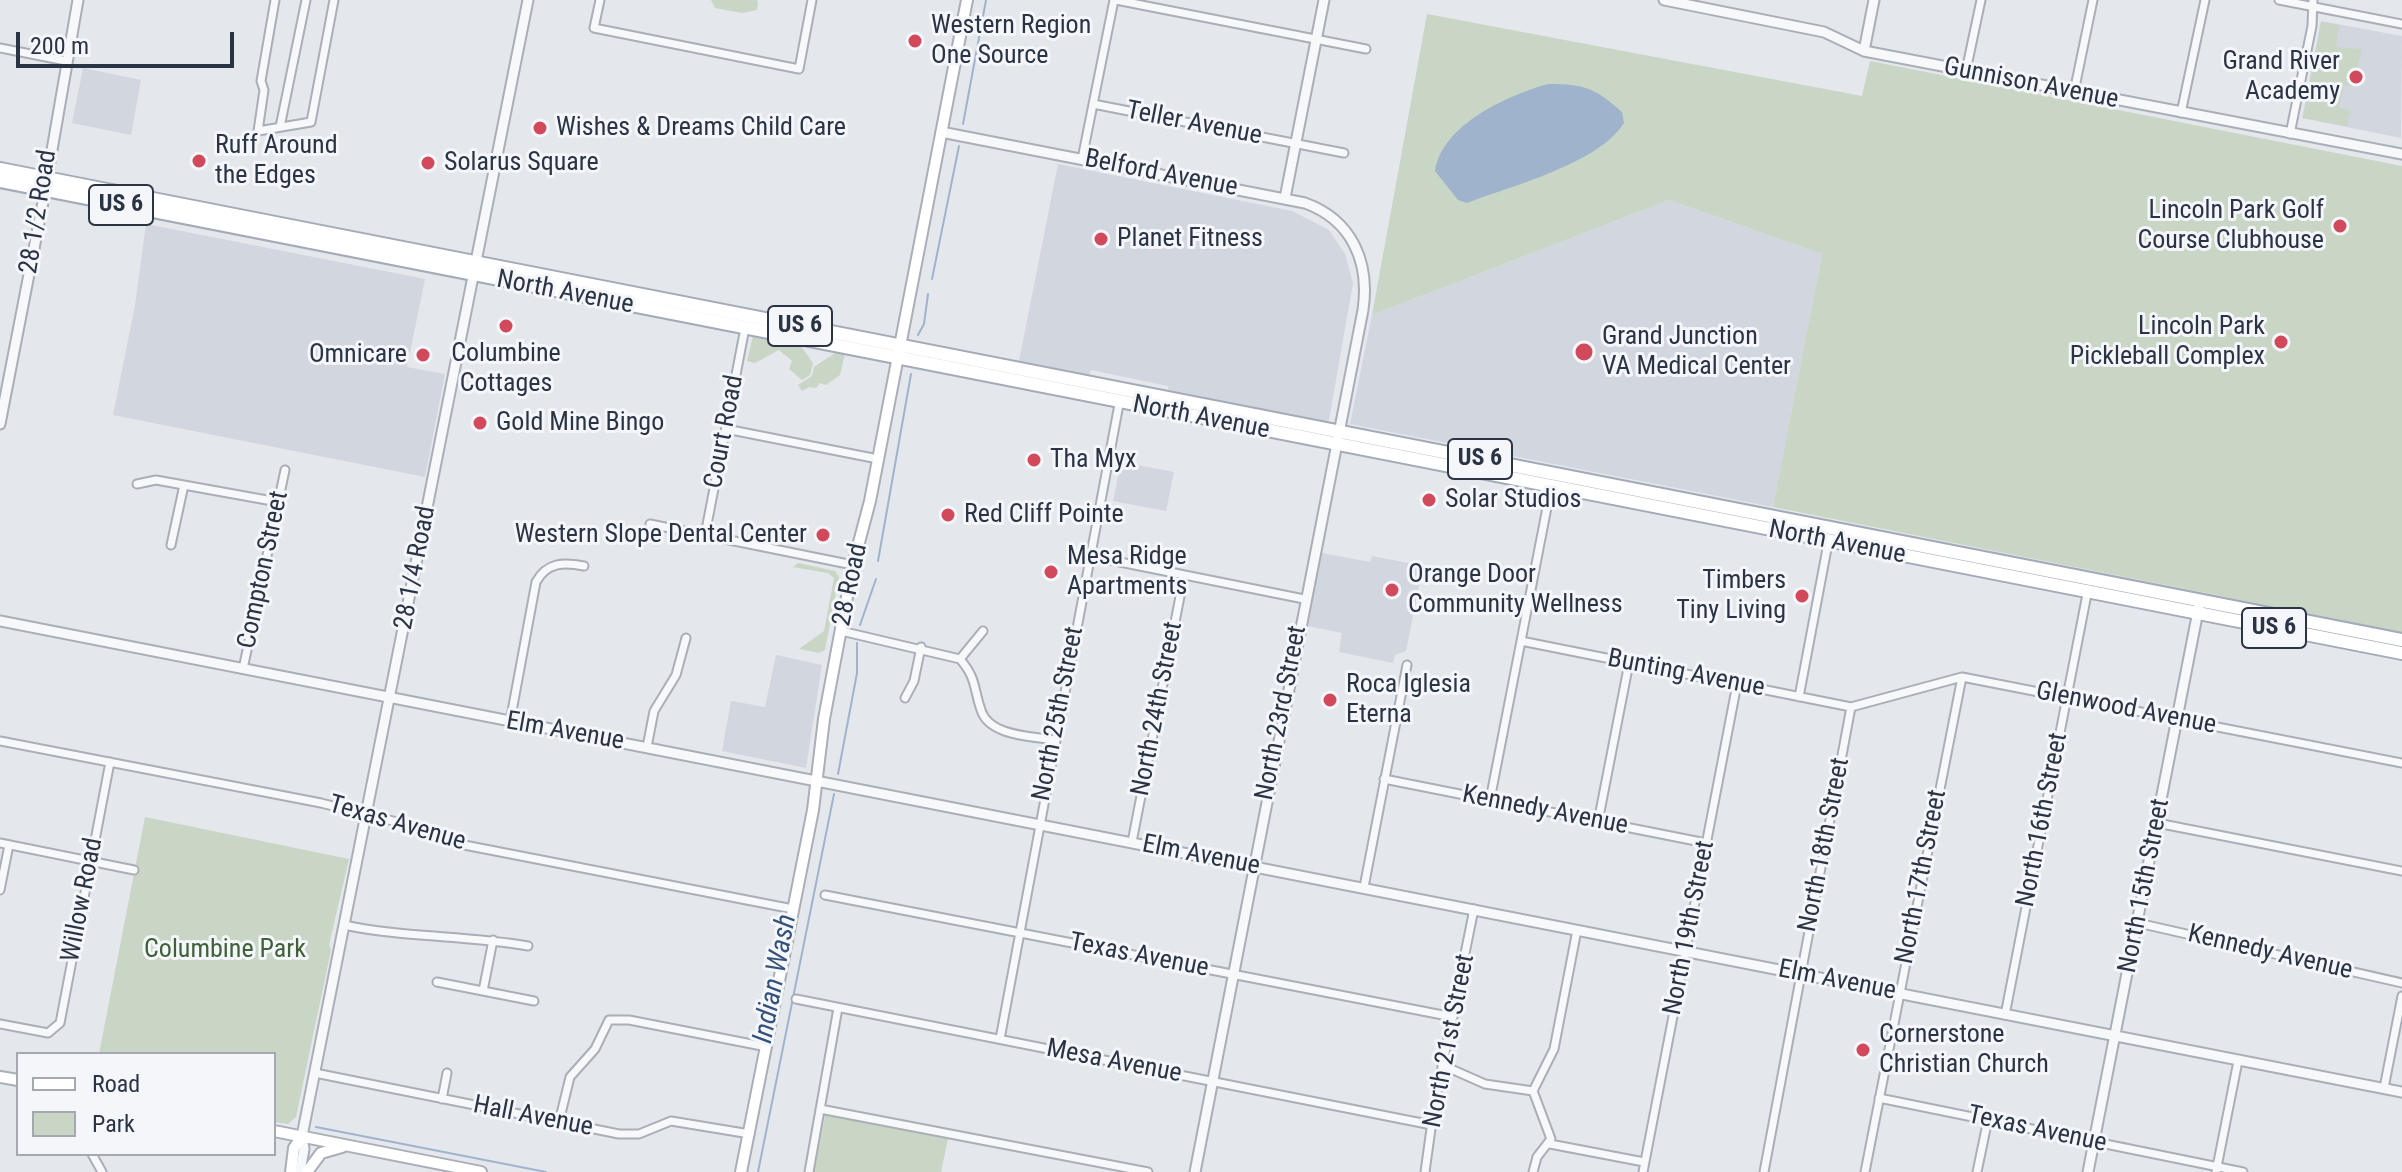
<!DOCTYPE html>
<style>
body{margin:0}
#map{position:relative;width:2402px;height:1172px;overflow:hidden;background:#e4e7ec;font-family:"Roboto Condensed",sans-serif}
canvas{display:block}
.legend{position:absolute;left:16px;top:1052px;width:260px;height:104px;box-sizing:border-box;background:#f4f6f9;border:2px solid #a4a8b1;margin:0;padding:10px 14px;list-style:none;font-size:24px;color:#2b3445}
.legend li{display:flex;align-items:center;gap:16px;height:40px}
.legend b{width:40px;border:2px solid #a4a8b1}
.scale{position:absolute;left:16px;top:32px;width:218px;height:36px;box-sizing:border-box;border:4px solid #2b3445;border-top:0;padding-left:10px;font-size:24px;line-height:28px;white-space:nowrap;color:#2b3445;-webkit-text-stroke:6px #f4f6f9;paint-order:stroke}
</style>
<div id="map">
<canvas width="2402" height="1172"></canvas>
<ul class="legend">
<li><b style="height:10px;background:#fff"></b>Road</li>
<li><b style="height:22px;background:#c9d6c5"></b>Park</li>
</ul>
<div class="scale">200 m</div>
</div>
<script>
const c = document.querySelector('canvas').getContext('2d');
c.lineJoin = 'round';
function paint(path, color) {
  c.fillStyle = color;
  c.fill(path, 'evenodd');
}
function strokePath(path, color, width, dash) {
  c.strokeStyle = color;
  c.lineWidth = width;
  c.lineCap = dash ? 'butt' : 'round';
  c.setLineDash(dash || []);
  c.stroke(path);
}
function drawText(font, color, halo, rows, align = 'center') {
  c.font = font + ' "Roboto Condensed",sans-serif';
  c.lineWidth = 6;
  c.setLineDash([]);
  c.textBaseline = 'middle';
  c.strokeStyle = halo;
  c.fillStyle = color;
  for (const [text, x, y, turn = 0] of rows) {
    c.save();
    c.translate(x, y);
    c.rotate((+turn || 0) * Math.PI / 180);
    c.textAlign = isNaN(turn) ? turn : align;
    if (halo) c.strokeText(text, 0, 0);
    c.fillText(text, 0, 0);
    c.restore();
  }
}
paint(new Path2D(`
 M 2321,21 L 2402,36 L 2401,138 L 2302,118 Z
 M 83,68 L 141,80 L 131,135 L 72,123 Z
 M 1058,164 L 1292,211 L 1329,230 L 1345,254 L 1353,283 L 1329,420 L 1325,422 L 1168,391 L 1168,386 L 1091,370 L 1089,375 L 1019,361 Z
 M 1669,200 L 1822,254 L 1773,507 L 1350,424 L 1372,315 Z
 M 146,224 L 425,279 L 407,367 L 445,374 L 425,477 L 113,415 L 135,305 Z
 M 1121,462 L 1174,472 L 1166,511 L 1113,501 Z
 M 1322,553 L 1370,562 L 1372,556 L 1423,566 L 1406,651 L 1395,655 L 1393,663 L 1339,652 L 1342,633 L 1308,626 Z
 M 776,655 L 822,665 L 806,768 L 722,751 L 731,701 L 765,707 Z`), '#d2d6de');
paint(new Path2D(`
 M 711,0 L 757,0 L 758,2 L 757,10 L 742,13 L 715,8 Z
 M 1427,14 L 1862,96 L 1870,61 L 2402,166 L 2402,632 L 1773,507 L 1822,254 L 1669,200 L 1372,315 Z
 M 2321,22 L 2339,25 L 2336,47 L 2362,49 L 2353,86 L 2344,85 L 2339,108 L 2350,110 L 2347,126 L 2303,118 Z
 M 753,336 L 801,346 L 813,363 L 810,375 L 802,380 L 789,369 L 792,361 L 779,350 L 755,363 L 747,361 Z
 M 835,353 L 845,354 L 840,375 L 826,385 L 820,383 L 816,388 L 809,387 L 802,391 L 798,385 L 812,376 L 814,367 Z
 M 798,563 L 835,571 L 839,577 L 825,650 L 819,653 L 799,649 L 824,631 L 834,578 L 828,573 L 793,567 Z
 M 145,817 L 349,859 L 329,945 L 331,950 L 296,1117 L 288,1124 L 274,1122 L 274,1054 L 99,1054 Z
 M 825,1115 L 948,1139 L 941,1172 L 814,1172 Z`), '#c9d6c5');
paint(new Path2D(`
 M 1548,84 C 1585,84 1595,88 1622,112 L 1624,123 C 1598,164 1511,186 1467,203 L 1458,200 L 1435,171 C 1442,124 1509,95 1548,84 Z`), '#9fb4cc');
strokePath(new Path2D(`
 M 963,124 L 986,0
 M 932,279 L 959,146
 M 918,335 L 924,324 L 928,294
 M 878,561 L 911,374
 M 860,625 L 876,579
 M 838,774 L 857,673 L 857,643
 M 316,1127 L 546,1172
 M 758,1172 L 834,794`), '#9fb4cc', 2);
const minor = new Path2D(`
 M 275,0 L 261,81 L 264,90 L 258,131 L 311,122 L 334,0
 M 600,0 L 594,28 L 799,69 L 812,0
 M 1116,0 L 1366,49
 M 2279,0 L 2402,24
 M 0,48 L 66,61
 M 1966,71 L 1981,0
 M 2074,92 L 2093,0
 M 1093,104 L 1344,153
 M 2181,113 L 2205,0
 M 280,127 L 306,0
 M 2290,134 L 2312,26 L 2313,0
 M 1082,159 L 1114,0
 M 726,429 L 878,459
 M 137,484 L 156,480 L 278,502
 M 650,524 L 853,565
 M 705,535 L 745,328
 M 171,545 L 184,485
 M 1090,556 L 1304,599
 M 841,631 L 960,659 C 977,679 973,687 981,710 C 989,736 1031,736 1053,740
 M 1521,641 L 1851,707 L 1962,677 L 2402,763
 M 960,659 L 983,631
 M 243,669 L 285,470
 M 1799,697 L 1829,538
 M 905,698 L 914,681 L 921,647
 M 510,722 L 536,582 C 547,562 564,562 584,566
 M 0,741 L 321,803 L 401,823 L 454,843 L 793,909
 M 647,747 L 654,711 L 676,675 L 686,638
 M 1384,779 L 1706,843
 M 1490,800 L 1551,487
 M 1598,822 L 1629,663
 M 2157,823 L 2402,871
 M 1132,842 L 1184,576
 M 0,843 L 134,870
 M 1364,887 L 1407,665
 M 0,890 L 9,845
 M 825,895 L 1453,1017
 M 2138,923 L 2402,983
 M 344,925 C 405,938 467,935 528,946
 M 437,982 L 534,1001
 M 483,991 L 493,940
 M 796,999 L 1432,1125
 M 2005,1015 L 2088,589
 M 0,1024 L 48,1033 L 60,1023 L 110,762
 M 1000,1039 C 1039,826 1079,613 1120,399
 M 1442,1065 L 1485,1084 L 1533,1091
 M 315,1073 L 619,1134 L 639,1134 L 671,1121 L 750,1134
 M 2384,1088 L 2402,996
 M 1879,1098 L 2243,1172
 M 442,1099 L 447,1073
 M 820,1109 L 1148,1172
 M 559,1122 L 570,1077 L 595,1049 L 609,1020 L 629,1020 L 767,1047
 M 1550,1144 L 1644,1162
 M 92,1154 L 102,1172
 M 809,1172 L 838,1008
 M 1425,1172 L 1434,1107 L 1474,909
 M 1533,1172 L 1537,1157 L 1551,1139 L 1533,1091 L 1554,1049 L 1577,930
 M 1643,1172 L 1737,684
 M 1764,1172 L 1851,707
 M 1865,1172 L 1962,677
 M 1977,1172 L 1988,1119
 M 2216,1172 L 2238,1061`);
const tertiary = new Path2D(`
 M 1664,0 L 1824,32 L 1864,51 L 2402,154
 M 1864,51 L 1874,0
 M 941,132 L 1305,203 C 1352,220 1370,262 1363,310 L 1195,1172
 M 1285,198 L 1324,0
 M 0,424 L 43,202 L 78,0
 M 0,621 L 2402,1092
 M 300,1172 L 304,1149 L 302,1136 L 528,0
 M 2088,1172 L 2200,601`);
const secondary = new Path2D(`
 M 0,1077 L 18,1080
 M 274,1131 L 481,1172
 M 291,1172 L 294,1148 L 302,1136
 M 307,1172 L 321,1153 L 342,1147
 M 741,1172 L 813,810 L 824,719 L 853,565 L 870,501 L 967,0`);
const primary = new Path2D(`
 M 0,169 L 2402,640
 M 0,181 L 2402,653`);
strokePath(minor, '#a9aeb7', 11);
strokePath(tertiary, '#a9aeb7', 13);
strokePath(secondary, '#a9aeb7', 14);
strokePath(primary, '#a3abb8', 16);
strokePath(minor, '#f7f8fa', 7);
strokePath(tertiary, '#f7f8fa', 9);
strokePath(secondary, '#fff', 10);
strokePath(primary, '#fff', 12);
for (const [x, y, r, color] of [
 [915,41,8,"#d1495b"],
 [2356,77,8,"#d1495b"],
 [540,128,8,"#d1495b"],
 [199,161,8,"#d1495b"],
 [428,163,8,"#d1495b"],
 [2340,226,8,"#d1495b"],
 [1101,239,8,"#d1495b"],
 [506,326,8,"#d1495b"],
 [2281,342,8,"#d1495b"],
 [1584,352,10,"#d1495b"],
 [423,355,8,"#d1495b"],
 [480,423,8,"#d1495b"],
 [1034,460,8,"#d1495b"],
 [1429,500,8,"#d1495b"],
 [948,515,8,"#d1495b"],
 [823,535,8,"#d1495b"],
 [1051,572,8,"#d1495b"],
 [1392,590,8,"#d1495b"],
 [1802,596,8,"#d1495b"],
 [1330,700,8,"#d1495b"],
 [1863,1050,8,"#d1495b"]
]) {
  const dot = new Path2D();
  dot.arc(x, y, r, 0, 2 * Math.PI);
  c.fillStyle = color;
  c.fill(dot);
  strokePath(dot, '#f4f6f9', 3);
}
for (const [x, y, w] of [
 [121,205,64],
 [800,326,64],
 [1480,459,64],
 [2274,628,64]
]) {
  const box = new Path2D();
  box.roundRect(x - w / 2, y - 20, w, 40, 6);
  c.fillStyle = '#f4f6f9';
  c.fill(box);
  strokePath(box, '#2b3445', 2);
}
drawText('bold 24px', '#2b3445', null, [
 ["US 6",121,205],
 ["US 6",800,326],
 ["US 6",1480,459],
 ["US 6",2274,628]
]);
drawText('26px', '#2b3445', '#f4f6f9', [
 ["Western Region",931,26],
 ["One Source",931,56],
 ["Grand River",2340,62,"right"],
 ["Academy",2340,92,"right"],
 ["Wishes & Dreams Child Care",556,128],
 ["Ruff Around",215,146],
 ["the Edges",215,176],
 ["Solarus Square",444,163],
 ["Lincoln Park Golf",2324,211,"right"],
 ["Course Clubhouse",2324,241,"right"],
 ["Planet Fitness",1117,239],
 ["Lincoln Park",2265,327,"right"],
 ["Pickleball Complex",2265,357,"right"],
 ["Grand Junction",1602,337],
 ["VA Medical Center",1602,367],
 ["Columbine",506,354,"center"],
 ["Cottages",506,384,"center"],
 ["Omnicare",407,355,"right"],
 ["Gold Mine Bingo",496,423],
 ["Tha Myx",1050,460],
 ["Solar Studios",1445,500],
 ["Red Cliff Pointe",964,515],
 ["Western Slope Dental Center",807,535,"right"],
 ["Mesa Ridge",1067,557],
 ["Apartments",1067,587],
 ["Orange Door",1408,575],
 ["Community Wellness",1408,605],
 ["Timbers",1786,581,"right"],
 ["Tiny Living",1786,611,"right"],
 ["Roca Iglesia",1346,685],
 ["Eterna",1346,715],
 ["Cornerstone",1879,1035],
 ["Christian Church",1879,1065]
], 'left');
drawText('26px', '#2b3445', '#f4f6f9', [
 ["Gunnison Avenue",2031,84,11],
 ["Teller Avenue",1194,124,11],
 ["Belford Avenue",1161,174,11],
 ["28 1/2 Road",39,212,-81],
 ["North Avenue",565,293,11],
 ["North Avenue",1201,418,11],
 ["Court Road",725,432,-79],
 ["North Avenue",1837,543,11],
 ["28 1/4 Road",416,568,-79],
 ["Compton Street",264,570,-78],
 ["28 Road",851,585,-78],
 ["Bunting Avenue",1686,674,11],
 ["North 24th Street",1158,709,-79],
 ["Glenwood Avenue",2126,709,11],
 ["North 23rd Street",1282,713,-79],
 ["North 25th Street",1059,714,-79],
 ["Elm Avenue",565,732,10],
 ["Kennedy Avenue",1545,811,11],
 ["North 16th Street",2043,820,-79],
 ["Texas Avenue",397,824,16],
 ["North 18th Street",1825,845,-79],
 ["Elm Avenue",1201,856,11],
 ["North 17th Street",1922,877,-79],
 ["North 15th Street",2145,886,-79],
 ["Willow Road",83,900,-79],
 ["North 19th Street",1690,928,-79],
 ["Kennedy Avenue",2270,953,13],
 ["Texas Avenue",1139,956,11],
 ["Elm Avenue",1837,981,11],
 ["North 21st Street",1450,1041,-79],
 ["Mesa Avenue",1114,1062,11],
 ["Hall Avenue",533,1117,11],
 ["Texas Avenue",2037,1130,12]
]);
drawText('26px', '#3f6138', '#f4f6f9', [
 ["Columbine Park",225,950]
]);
drawText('italic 28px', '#34527a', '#f4f6f9', [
 ["Indian Wash",776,979,-79]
]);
</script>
